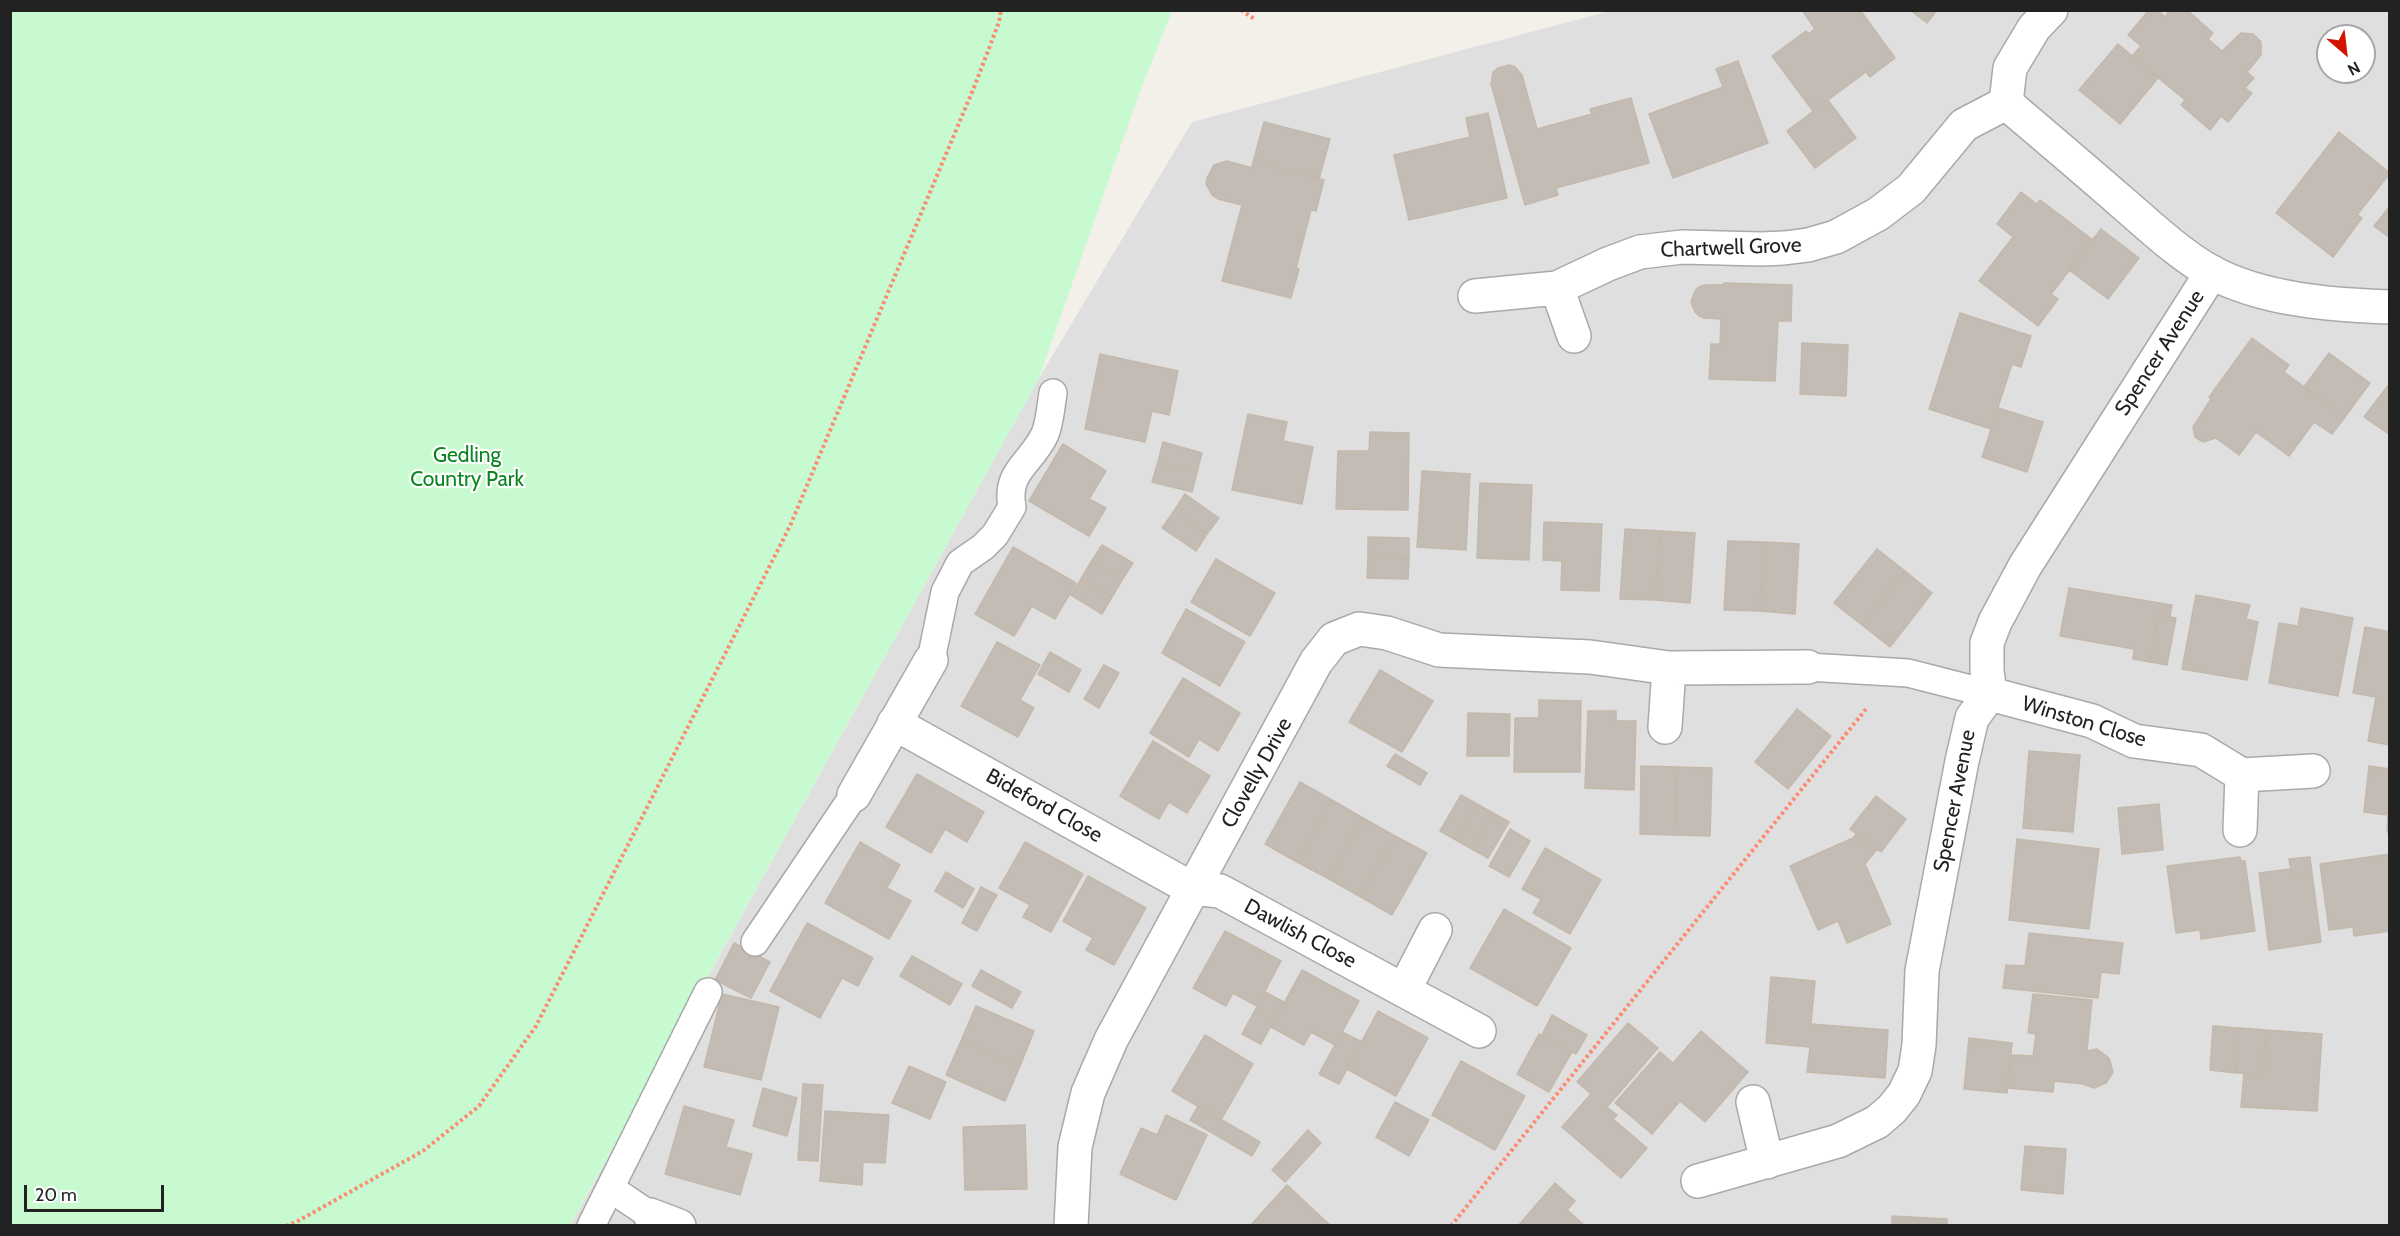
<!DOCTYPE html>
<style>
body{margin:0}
#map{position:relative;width:2400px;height:1236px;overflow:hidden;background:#f2f0e9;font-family:Cabin,sans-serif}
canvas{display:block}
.frame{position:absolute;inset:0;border:12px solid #222;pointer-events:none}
.north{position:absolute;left:2316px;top:24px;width:60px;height:60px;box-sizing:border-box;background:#fff;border:2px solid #a7a7a7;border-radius:50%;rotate:152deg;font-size:16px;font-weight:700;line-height:24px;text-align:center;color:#222}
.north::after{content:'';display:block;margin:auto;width:21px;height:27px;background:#d41200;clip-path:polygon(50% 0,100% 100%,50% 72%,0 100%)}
.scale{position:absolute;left:24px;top:1185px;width:140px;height:27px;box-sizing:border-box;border:3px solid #222;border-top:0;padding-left:8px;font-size:18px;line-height:21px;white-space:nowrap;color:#222;-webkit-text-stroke:4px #fff;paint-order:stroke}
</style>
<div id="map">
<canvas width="2400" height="1236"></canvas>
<div class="frame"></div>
<div class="north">N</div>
<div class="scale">20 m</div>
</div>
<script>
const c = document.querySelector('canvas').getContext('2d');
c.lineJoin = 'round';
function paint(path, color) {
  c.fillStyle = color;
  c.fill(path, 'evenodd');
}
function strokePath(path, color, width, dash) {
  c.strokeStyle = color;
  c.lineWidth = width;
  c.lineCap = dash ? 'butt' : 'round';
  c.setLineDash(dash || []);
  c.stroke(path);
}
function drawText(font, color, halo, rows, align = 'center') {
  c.font = font + ' Cabin,sans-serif';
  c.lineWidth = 4.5;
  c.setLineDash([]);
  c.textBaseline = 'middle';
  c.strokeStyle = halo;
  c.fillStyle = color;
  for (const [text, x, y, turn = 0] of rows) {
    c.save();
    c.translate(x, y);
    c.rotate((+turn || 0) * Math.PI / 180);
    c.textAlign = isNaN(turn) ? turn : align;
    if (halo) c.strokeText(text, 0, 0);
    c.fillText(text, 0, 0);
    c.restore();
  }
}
paint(new Path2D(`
 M 1610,11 L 2389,11 L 2389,1225 L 570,1226 L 1039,378 L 1192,122 ZM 2328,36 L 2364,36 L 2364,72 L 2328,72 Z`), '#e0dfdf');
paint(new Path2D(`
 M 10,11 L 1172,11 L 1139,94 L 1039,378 L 570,1225 L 11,1225 Z`), '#c7fad0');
const building = new Path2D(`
 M 1802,10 L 1860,10 L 1895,58 L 1870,77 L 1866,72 L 1813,111 L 1772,56 L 1806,31 L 1808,34 L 1815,29 Z
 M 1910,10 L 1937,10 L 1927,23 Z
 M 2149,10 L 2157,10 L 2165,17 L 2170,10 L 2187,10 L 2213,33 L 2208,39 L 2222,51 L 2241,33 L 2253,34 L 2261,42 L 2261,55 L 2247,72 L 2254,78 L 2245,88 L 2252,93 L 2228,122 L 2221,116 L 2210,130 L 2181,105 L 2185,100 L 2132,56 L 2141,46 L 2128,35 Z
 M 2118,44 L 2158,78 L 2120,124 L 2079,90 Z
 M 1738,61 L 1768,143 L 1673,178 L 1649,114 L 1723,87 L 1716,69 Z
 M 1509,65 L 1515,67 L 1522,75 L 1537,129 L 1592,114 L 1590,109 L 1631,98 L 1649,163 L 1556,188 L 1558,195 L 1525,205 L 1491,84 L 1493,72 L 1498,68 Z
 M 1828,100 L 1856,138 L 1815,168 L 1787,131 Z
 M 1488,113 L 1507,198 L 1409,220 L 1394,155 L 1470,137 L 1466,118 Z
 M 1264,122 L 1330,139 L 1319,179 L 1253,162 Z
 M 2339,132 L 2390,173 L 2357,215 L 2362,218 L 2333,257 L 2276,213 Z
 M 1227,161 L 1252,168 L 1253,162 L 1324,180 L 1316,211 L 1311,210 L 1296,268 L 1299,269 L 1291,298 L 1222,281 L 1242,205 L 1218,199 L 1212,195 L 1206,184 L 1207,178 L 1214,165 Z
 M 2021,192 L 2037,204 L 2040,200 L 2093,240 L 2051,294 L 2058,299 L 2038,326 L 1979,281 L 2013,237 L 1997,224 Z
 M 2390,206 L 2390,238 L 2374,226 Z
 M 2101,229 L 2139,258 L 2108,299 L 2069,270 Z
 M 1724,283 L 1792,285 L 1791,321 L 1778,321 L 1775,381 L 1709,379 L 1711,344 L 1720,344 L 1721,319 L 1704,318 L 1699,316 L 1695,312 L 1691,302 L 1695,291 L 1699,287 L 1705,285 L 1723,285 Z
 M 1960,313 L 2031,336 L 2021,367 L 2012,364 L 1991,429 L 1929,409 Z
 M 2252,338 L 2289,365 L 2284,372 L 2345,417 L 2332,434 L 2314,422 L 2289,456 L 2256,432 L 2239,455 L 2216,438 L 2203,442 L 2195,437 L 2193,427 L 2211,399 L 2209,397 Z
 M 1802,343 L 1848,345 L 1846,396 L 1800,394 Z
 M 2329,353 L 2370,383 L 2345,417 L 2304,387 Z
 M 1100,354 L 1178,371 L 1169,415 L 1152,411 L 1145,442 L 1085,429 Z
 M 2390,383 L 2390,435 L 2364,417 Z
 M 1998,408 L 2043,422 L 2027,472 L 1982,457 Z
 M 1248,414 L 1287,422 L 1283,441 L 1313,447 L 1302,504 L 1232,490 Z
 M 1370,432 L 1409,433 L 1408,510 L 1336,509 L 1338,451 L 1369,451 Z
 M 1163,442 L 1202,453 L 1197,472 L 1158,462 Z
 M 1063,444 L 1106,471 L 1089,499 L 1106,508 L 1089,536 L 1029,501 Z
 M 1158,462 L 1197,472 L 1192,492 L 1152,482 Z
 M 1422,471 L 1470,474 L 1466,550 L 1417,547 Z
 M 1480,483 L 1532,485 L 1529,560 L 1477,558 Z
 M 1185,494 L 1219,518 L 1207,534 L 1174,511 Z
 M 1174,511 L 1207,534 L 1196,551 L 1162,528 Z
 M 1544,522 L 1602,524 L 1599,591 L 1561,590 L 1562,561 L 1543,560 Z
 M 1625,529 L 1660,531 L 1655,600 L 1620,599 Z
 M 1660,531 L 1695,533 L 1690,603 L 1655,600 Z
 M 1368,537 L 1409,538 L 1409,559 L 1368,558 Z
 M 1728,541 L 1763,542 L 1760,611 L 1724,610 Z
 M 1763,542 L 1799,544 L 1795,614 L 1760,611 Z
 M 1102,545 L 1133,563 L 1122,580 L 1091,562 Z
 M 1013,547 L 1076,583 L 1055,619 L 1032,606 L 1014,636 L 975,614 Z
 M 1877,549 L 1905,571 L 1862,625 L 1834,603 Z
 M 1368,558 L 1409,559 L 1408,579 L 1367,578 Z
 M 1216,559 L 1275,593 L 1250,636 L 1191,602 Z
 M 1091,562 L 1122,580 L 1112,597 L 1081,579 Z
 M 1905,571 L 1932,593 L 1890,647 L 1862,625 Z
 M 1081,579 L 1112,597 L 1102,614 L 1071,595 Z
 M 2069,588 L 2172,605 L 2170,617 L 2159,615 L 2150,662 L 2133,659 L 2134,649 L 2060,636 Z
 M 2196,595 L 2250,605 L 2246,619 L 2258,622 L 2247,680 L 2182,669 Z
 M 2301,608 L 2353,618 L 2338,696 L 2269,683 L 2279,623 L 2298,626 Z
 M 1186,609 L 1245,642 L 1220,686 L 1162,653 Z
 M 2159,615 L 2176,618 L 2167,665 L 2150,662 Z
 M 2365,627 L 2390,632 L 2390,745 L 2368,741 L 2376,697 L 2353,693 Z
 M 997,642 L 1040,665 L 1020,700 L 1034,708 L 1018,737 L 961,706 Z
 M 1050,652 L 1081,670 L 1069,692 L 1038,674 Z
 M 1104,665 L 1119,673 L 1099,708 L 1084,699 Z
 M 1380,670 L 1433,701 L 1402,752 L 1349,722 Z
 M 1183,678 L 1240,713 L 1218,751 L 1199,739 L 1189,757 L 1150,733 Z
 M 1539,700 L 1581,701 L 1580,772 L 1514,772 L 1515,718 L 1539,718 Z
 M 1797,709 L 1831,736 L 1788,789 L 1755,762 Z
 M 1588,711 L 1616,711 L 1616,721 L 1636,721 L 1634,790 L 1585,788 Z
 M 1468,713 L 1510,714 L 1509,756 L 1467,756 Z
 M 1153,741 L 1210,776 L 1187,813 L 1169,802 L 1159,819 L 1120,796 Z
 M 2029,751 L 2080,755 L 2073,832 L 2023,828 Z
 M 1395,754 L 1427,773 L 1420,785 L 1387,766 Z
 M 1641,766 L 1677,767 L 1675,835 L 1640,834 Z
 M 2369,766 L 2390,769 L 2390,832 L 2387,832 L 2388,815 L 2364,812 Z
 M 1677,767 L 1712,768 L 1710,836 L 1675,835 Z
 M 917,774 L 984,812 L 967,842 L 945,829 L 931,853 L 886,827 Z
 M 1300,782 L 1332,800 L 1297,862 L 1265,844 Z
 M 1461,795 L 1477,804 L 1456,840 L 1440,831 Z
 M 1876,796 L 1906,819 L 1881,852 L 1850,829 Z
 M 1332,800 L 1363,818 L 1329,879 L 1297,862 Z
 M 1477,804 L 1493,813 L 1472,849 L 1456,840 Z
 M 2159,804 L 2163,850 L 2122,854 L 2118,808 Z
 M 1493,813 L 1509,822 L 1488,858 L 1472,849 Z
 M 1363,818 L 1395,836 L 1361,897 L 1329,879 Z
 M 1510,829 L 1530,841 L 1509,877 L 1489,866 Z
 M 1856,834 L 1877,849 L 1865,864 L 1891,924 L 1847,943 L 1838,921 L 1818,930 L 1790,866 L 1853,838 Z
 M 1395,836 L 1427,853 L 1392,915 L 1361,897 Z
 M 2017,839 L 2099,849 L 2089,929 L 2009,920 Z
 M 860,842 L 900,865 L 887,888 L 911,901 L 889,939 L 825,903 Z
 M 1025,842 L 1083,874 L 1051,932 L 1023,917 L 1030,905 L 999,888 Z
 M 1545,848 L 1601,880 L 1570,934 L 1533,913 L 1541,899 L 1522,889 Z
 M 2390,854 L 2390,931 L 2354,936 L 2353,927 L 2329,930 L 2320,864 Z
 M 2240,857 L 2241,861 L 2245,861 L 2255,931 L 2201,939 L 2200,930 L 2176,933 L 2167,866 Z
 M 2310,857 L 2312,873 L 2292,876 L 2289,859 Z
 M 2291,869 L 2292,876 L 2312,873 L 2321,942 L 2269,950 L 2259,873 Z
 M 946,872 L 974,889 L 963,908 L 935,891 Z
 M 1088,876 L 1146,908 L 1114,965 L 1086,950 L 1093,938 L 1063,921 Z
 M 981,887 L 997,895 L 977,931 L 962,923 Z
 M 1504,909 L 1571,948 L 1537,1006 L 1470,968 Z
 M 807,923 L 873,958 L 858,986 L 842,978 L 820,1018 L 770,991 Z
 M 1225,931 L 1281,961 L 1257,1006 L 1233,993 L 1226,1006 L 1193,988 Z
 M 2029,933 L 2123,943 L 2119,974 L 2101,972 L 2098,998 L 2003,988 L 2006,965 L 2025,966 Z
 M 734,943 L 770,962 L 751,998 L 715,980 Z
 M 912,956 L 962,984 L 950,1005 L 900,976 Z
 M 981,970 L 1021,992 L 1012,1008 L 972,986 Z
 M 1302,970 L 1359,1001 L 1335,1045 L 1311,1032 L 1304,1045 L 1271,1027 Z
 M 1771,977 L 1815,981 L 1811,1024 L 1888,1030 L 1885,1078 L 1807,1072 L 1810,1047 L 1766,1043 Z
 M 1265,992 L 1284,1002 L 1261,1044 L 1242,1034 Z
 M 722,994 L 779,1007 L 761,1080 L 704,1067 Z
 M 2033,994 L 2092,1000 L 2087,1051 L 2097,1049 L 2109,1058 L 2113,1072 L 2106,1083 L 2094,1088 L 2083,1084 L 2054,1081 L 2053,1092 L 2007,1088 L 2011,1055 L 2033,1056 L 2036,1034 L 2028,1033 Z
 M 976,1006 L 1034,1031 L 1020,1066 L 961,1041 Z
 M 1378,1011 L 1428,1038 L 1396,1096 L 1347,1069 Z
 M 1552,1015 L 1587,1035 L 1576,1054 L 1542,1035 Z
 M 1628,1023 L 1658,1048 L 1607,1107 L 1617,1115 L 1613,1119 L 1647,1148 L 1621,1178 L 1562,1127 L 1591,1094 L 1577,1082 Z
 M 2213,1026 L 2239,1028 L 2236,1073 L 2210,1070 Z
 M 2239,1028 L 2266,1030 L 2263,1074 L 2236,1073 Z
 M 2266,1030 L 2322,1034 L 2317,1111 L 2241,1107 L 2244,1073 L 2263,1074 Z
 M 1701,1031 L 1748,1072 L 1705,1122 L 1680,1101 L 1652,1134 L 1615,1103 L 1660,1052 L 1673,1063 Z
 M 1342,1032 L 1362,1042 L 1339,1084 L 1319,1074 Z
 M 1539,1034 L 1572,1052 L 1549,1092 L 1517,1074 Z
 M 1205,1035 L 1253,1064 L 1221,1120 L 1172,1091 Z
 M 1969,1038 L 2012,1043 L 2007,1093 L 1964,1089 Z
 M 961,1041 L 1020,1066 L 1005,1101 L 946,1075 Z
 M 1461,1061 L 1525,1096 L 1495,1150 L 1432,1115 Z
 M 909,1066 L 946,1082 L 930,1119 L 892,1103 Z
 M 803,1084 L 823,1085 L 818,1161 L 798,1160 Z
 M 763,1088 L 797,1098 L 787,1136 L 753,1126 Z
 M 1395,1102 L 1429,1120 L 1409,1156 L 1376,1137 Z
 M 684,1106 L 734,1120 L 726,1147 L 752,1154 L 740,1195 L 665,1174 Z
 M 1198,1106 L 1260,1142 L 1252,1156 L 1190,1120 Z
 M 825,1111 L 889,1115 L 885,1163 L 863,1162 L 862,1185 L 820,1181 Z
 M 1166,1115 L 1207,1135 L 1176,1200 L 1120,1174 L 1141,1128 L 1157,1135 Z
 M 1025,1125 L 1027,1189 L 965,1190 L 963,1127 Z
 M 1308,1130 L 1321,1143 L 1285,1182 L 1272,1170 Z
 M 2025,1146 L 2066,1149 L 2063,1194 L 2021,1190 Z
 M 1555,1183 L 1575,1201 L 1567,1210 L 1585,1226 L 1518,1226 Z
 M 1287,1185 L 1331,1226 L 1250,1226 Z
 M 1892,1216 L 1947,1219 L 1947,1226 L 1892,1226 Z`);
paint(building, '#c3bcb5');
strokePath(building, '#c4b8ab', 1.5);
const service = new Path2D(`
 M 931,660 L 945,592 L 960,563 L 983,547 L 995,535 L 1012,507 C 1005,471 1032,463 1045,434 C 1050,422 1051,405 1053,393
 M 1808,667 L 1908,673 L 1990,694
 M 755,942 L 854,795
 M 610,1188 L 650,1215
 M 591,1226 L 708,992`);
const minor = new Path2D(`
 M 2006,103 C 2045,136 2085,170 2124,204 C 2152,228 2179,254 2211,272 C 2263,300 2332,305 2390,307
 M 1557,288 L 1574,336
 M 1475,296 L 1557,288 L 1608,264 L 1640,252 L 1682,247 L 1761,249 L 1784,248 L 1808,245 L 1836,237 L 1878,214 L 1911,189 L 1964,125 L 2006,103 L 2010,68 L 2034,28 L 2051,10
 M 1990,694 L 2092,721 L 2134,741 L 2201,750 L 2242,775 L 2313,771
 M 894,723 L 1178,881 L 1193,888 L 1220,891 L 1479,1031
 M 1665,727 L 1669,668
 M 854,795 L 931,660
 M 2240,830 L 2242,775
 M 1404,990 L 1435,930
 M 1753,1102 L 1767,1162
 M 1698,1181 L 1838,1141 L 1877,1122 L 1892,1109 L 1904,1094 L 1915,1071 L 1919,1045 L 1922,971 L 1962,761 L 1972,718 L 1990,694 L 1987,671 L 1987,643 L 1995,622 L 2025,566 L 2212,272
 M 650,1215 L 679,1226
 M 1071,1226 L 1075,1147 L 1088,1093 L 1111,1040 L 1316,662 L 1334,639 L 1359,629 L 1387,633 L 1439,650 L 1590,657 L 1669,668 L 1808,667`);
strokePath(service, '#a9a9a9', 30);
strokePath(minor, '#a9a9a9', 36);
strokePath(new Path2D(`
 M 1241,10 L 1256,20
 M 286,1226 L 298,1221 L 423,1151 L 479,1106 L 536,1026 L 790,526 L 975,85 L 999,22 L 1001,10
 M 1451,1226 L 1866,709`), '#fb8b71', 4, [3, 3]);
strokePath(service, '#fff', 27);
strokePath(minor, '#fff', 33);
drawText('21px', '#222', '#fff', [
 ["Chartwell Grove",1731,248,-2],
 ["Spencer Avenue",2160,353,-57],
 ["Winston Close",2084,722,17],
 ["Clovelly Drive",1257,773,-61],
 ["Spencer Avenue",1955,801,-79],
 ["Bideford Close",1044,806,29],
 ["Dawlish Close",1300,934,28]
]);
drawText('21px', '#0b8520', '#fff', [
 ["Gedling",467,456],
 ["Country Park",467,480]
]);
</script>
